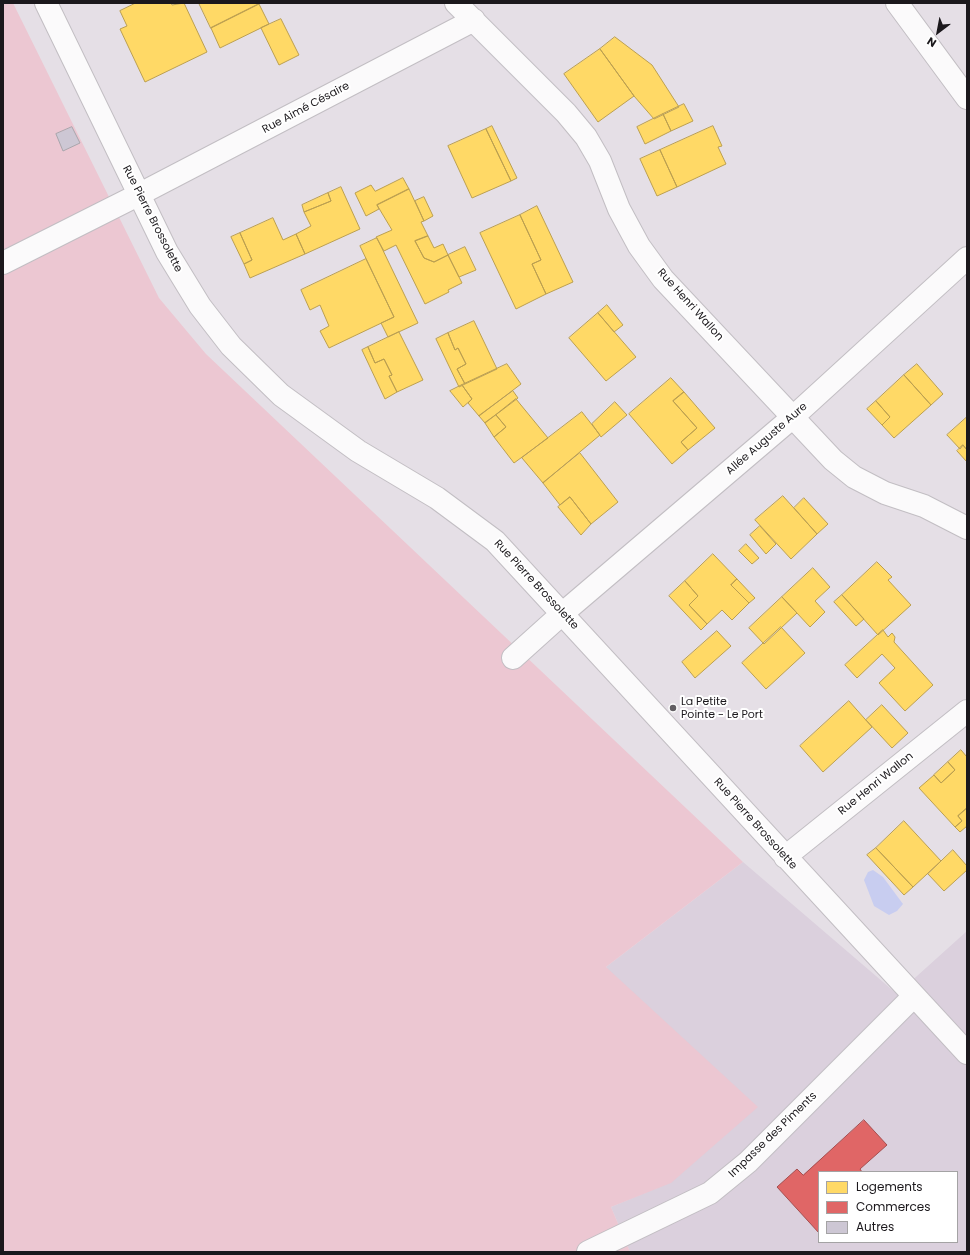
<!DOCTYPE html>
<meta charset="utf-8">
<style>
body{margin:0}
#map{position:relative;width:970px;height:1255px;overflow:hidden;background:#e5dfe6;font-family:Poppins,sans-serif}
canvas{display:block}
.frame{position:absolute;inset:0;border:4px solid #1b181c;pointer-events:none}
.legend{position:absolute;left:818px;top:1171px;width:140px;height:72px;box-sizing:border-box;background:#fff;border:1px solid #a4a3a4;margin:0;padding:5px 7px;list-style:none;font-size:12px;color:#1b181c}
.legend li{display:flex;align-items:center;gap:8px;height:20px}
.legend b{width:20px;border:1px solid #a4a3a4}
.north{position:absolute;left:918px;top:12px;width:40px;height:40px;-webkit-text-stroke:3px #fff;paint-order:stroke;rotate:212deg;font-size:11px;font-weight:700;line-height:16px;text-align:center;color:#1b181c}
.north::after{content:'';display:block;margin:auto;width:14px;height:18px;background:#1b181c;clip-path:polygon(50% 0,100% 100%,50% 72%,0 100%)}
</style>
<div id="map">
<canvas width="970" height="1255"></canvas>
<div class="frame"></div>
<ul class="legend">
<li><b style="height:11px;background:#ffd966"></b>Logements</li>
<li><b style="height:11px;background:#e06666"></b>Commerces</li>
<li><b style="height:11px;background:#cdc7d4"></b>Autres</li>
</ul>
<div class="north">N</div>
</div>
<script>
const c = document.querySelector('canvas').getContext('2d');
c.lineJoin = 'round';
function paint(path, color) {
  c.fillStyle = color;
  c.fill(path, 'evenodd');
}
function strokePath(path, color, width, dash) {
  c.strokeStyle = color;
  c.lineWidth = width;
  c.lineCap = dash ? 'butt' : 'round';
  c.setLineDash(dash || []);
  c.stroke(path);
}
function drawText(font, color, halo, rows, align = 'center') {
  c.font = font + ' Poppins,sans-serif';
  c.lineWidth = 4;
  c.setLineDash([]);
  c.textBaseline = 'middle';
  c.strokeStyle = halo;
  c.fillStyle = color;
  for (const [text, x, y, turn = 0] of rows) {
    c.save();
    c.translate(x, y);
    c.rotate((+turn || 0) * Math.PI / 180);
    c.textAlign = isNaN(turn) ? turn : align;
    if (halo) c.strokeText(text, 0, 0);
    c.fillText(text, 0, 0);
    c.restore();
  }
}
paint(new Path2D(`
 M 743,862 L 897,994 L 967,931 L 967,1252 L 630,1252 L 611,1207 L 671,1182 L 606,967 ZM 819,1172 L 957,1172 L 957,1242 L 819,1242 Z`), '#dbd0dd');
paint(new Path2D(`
 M 3,3 L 13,3 L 159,298 L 206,354 L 743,862 L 606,967 L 758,1107 L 671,1183 L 611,1207 L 630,1252 L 3,1252 Z`), '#ecc7d2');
paint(new Path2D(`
 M 873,870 L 883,877 L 903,904 L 897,911 L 889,915 L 874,906 L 864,880 L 868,872 Z`), '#c8cdf0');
const homes = new Path2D(`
 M 136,3 L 171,3 L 172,5 L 184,3 L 207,52 L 145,82 L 120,29 L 127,26 L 120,11 Z
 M 199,3 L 259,3 L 259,4 L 211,28 Z
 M 259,4 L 269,24 L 220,48 L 211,28 Z
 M 281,19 L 299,55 L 279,65 L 261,28 Z
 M 615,37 L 652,65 L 679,107 L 654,119 L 634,96 L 600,49 Z
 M 600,49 L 634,96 L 598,122 L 564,74 Z
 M 684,104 L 693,121 L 671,131 L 663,114 Z
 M 663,114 L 671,131 L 645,144 L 637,127 Z
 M 492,126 L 517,178 L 511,181 L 486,129 Z
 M 713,126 L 722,146 L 718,147 L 726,164 L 677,187 L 660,150 Z
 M 486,129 L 511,181 L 472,198 L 448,146 Z
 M 660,150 L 677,187 L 657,196 L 640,159 Z
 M 403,178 L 409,189 L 377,205 L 379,209 L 366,216 L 355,193 L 371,185 L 375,191 Z
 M 341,187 L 360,229 L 305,254 L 296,234 L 311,226 L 304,212 L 331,201 L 328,193 Z
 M 409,189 L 424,221 L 421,222 L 428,236 L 415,241 L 424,258 L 434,262 L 448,255 L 462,283 L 448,290 L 449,292 L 425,304 L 396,245 L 384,251 L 376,237 L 392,230 L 377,205 Z
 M 328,193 L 331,201 L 304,212 L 302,205 Z
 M 424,197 L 433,216 L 424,221 L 415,201 Z
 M 537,206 L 573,282 L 546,294 L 532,264 L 541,260 L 520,215 Z
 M 520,215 L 541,260 L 532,264 L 546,294 L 516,309 L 480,233 Z
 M 273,218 L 283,240 L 296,234 L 305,254 L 250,278 L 244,264 L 252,260 L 240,233 Z
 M 240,233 L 252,260 L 244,264 L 231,237 Z
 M 428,236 L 434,248 L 443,244 L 448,255 L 434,262 L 424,258 L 415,241 Z
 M 377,238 L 418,323 L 388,337 L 381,323 L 394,317 L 360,246 Z
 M 465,247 L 476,270 L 459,277 L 448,255 Z
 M 366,259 L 394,317 L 329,348 L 320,331 L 329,326 L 320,305 L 310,310 L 301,290 Z
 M 607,305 L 623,325 L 614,332 L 598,313 Z
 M 598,313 L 636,357 L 606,381 L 569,338 Z
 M 474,321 L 497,369 L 465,384 L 457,369 L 466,364 L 458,348 L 455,350 L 448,333 Z
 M 399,332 L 423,380 L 397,392 L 389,376 L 392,375 L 384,359 L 375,363 L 368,347 Z
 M 448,333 L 455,350 L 458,348 L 466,364 L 457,369 L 465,384 L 459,387 L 436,339 Z
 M 368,347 L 375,363 L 384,359 L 392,375 L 389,376 L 397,392 L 385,399 L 362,350 Z
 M 507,364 L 521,384 L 479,416 L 468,403 L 472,399 L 462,385 Z
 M 917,364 L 943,394 L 931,405 L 904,375 Z
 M 904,375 L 931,405 L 894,438 L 882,425 L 890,417 L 876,401 Z
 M 671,378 L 684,392 L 673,401 L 697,428 L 681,442 L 688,450 L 672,464 L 629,414 Z
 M 462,385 L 472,399 L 463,407 L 450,391 Z
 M 513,391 L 518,398 L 485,423 L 479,416 Z
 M 684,392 L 715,428 L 688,450 L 681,442 L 697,428 L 673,401 Z
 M 516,399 L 548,438 L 514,463 L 494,437 L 506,427 L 496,415 Z
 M 876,401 L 890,417 L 882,425 L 867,409 Z
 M 615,402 L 627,415 L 601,437 L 592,424 Z
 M 582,412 L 600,435 L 543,483 L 522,458 Z
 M 496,415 L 506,427 L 494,437 L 485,423 Z
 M 967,417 L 967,450 L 963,445 L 960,449 L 947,435 Z
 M 963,445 L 967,450 L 967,462 L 957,451 Z
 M 580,453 L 618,502 L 591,524 L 570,497 L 560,505 L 543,483 Z
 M 783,496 L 817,534 L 791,559 L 755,520 Z
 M 570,497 L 591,524 L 581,535 L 558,507 Z
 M 804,498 L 828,524 L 817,534 L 794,508 Z
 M 760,526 L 776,544 L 766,554 L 750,535 Z
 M 746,544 L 759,558 L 752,564 L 739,551 Z
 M 713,554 L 737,579 L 731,585 L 749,603 L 732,620 L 722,610 L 707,624 L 689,605 L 698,596 L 685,581 Z
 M 877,562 L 892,577 L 888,580 L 911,605 L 878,635 L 842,595 Z
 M 813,568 L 830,587 L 815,601 L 825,612 L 810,627 L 782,597 Z
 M 737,579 L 755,598 L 749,603 L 731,585 Z
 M 685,581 L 698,596 L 689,605 L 707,624 L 701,630 L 669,596 Z
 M 842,595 L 864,619 L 856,626 L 834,602 Z
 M 782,597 L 797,613 L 764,644 L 749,628 Z
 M 781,627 L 805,653 L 766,689 L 742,663 Z
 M 883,630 L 888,637 L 892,633 L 895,637 L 894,642 L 933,685 L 905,711 L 879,683 L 895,668 L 882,654 L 857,678 L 845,665 Z
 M 717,631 L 731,646 L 695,678 L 682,662 Z
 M 849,701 L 872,727 L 823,772 L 800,746 Z
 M 882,705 L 908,733 L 892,748 L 866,720 Z
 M 961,750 L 967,757 L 967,808 L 958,816 L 962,821 L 955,827 L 919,788 L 934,775 L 941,783 L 955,770 L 948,762 Z
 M 948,762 L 955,770 L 941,783 L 934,775 Z
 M 967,808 L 967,826 L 960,832 L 955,827 L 962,821 L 958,816 Z
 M 904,821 L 941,861 L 913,887 L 876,848 Z
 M 876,848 L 913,887 L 904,895 L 867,855 Z
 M 953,850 L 967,866 L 967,870 L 944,891 L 928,874 Z`);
paint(homes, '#ffd966');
strokePath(homes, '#bb9f50', 1);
const shops = new Path2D(`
 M 864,1120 L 887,1145 L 860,1169 L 862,1172 L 819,1172 L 819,1233 L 777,1187 L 797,1169 L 803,1175 Z`);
paint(shops, '#e06666');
strokePath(shops, '#a54f50', 1);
const building = new Path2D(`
 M 72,127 L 80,143 L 63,151 L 56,134 Z`);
paint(building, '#cdc7d4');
strokePath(building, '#a9a6ac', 1);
const minor = new Path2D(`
 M 46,3 L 167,252 L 200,306 L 231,346 L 281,395 L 358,451 L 437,498 L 495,541 L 967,1053
 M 456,3 L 566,113 L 586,137 L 600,161 L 619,209 L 639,246 L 663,279 L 833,460 L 854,477 L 885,493 L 924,506 L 967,528
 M 897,3 L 967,98
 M 3,263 L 138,195 L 474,20
 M 513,658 L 563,613 L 793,417 L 967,258
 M 785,857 L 967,711
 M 588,1252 L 710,1193 L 748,1162 L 913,997`);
strokePath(minor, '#c2bec3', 24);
strokePath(minor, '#fbfafb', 22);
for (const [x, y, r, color] of [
 [673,708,4,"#625e63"]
]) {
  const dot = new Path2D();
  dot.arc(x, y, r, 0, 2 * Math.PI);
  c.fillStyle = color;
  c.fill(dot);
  strokePath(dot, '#fff', 1.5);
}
drawText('11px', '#1b181c', '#fff', [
 ["Rue Aimé Césaire",306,108,-28],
 ["Rue Pierre Brossolette",152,219,63],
 ["Rue Henri Wallon",690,305,48],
 ["Allée Auguste Aure",767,439,-41],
 ["Rue Pierre Brossolette",536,585,47],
 ["Rue Henri Wallon",876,784,-39],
 ["Rue Pierre Brossolette",755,824,48],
 ["Impasse des Piments",773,1135,-44]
]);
drawText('11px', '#1b181c', '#fff', [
 ["La Petite",681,702],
 ["Pointe - Le Port",681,715]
], 'left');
</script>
